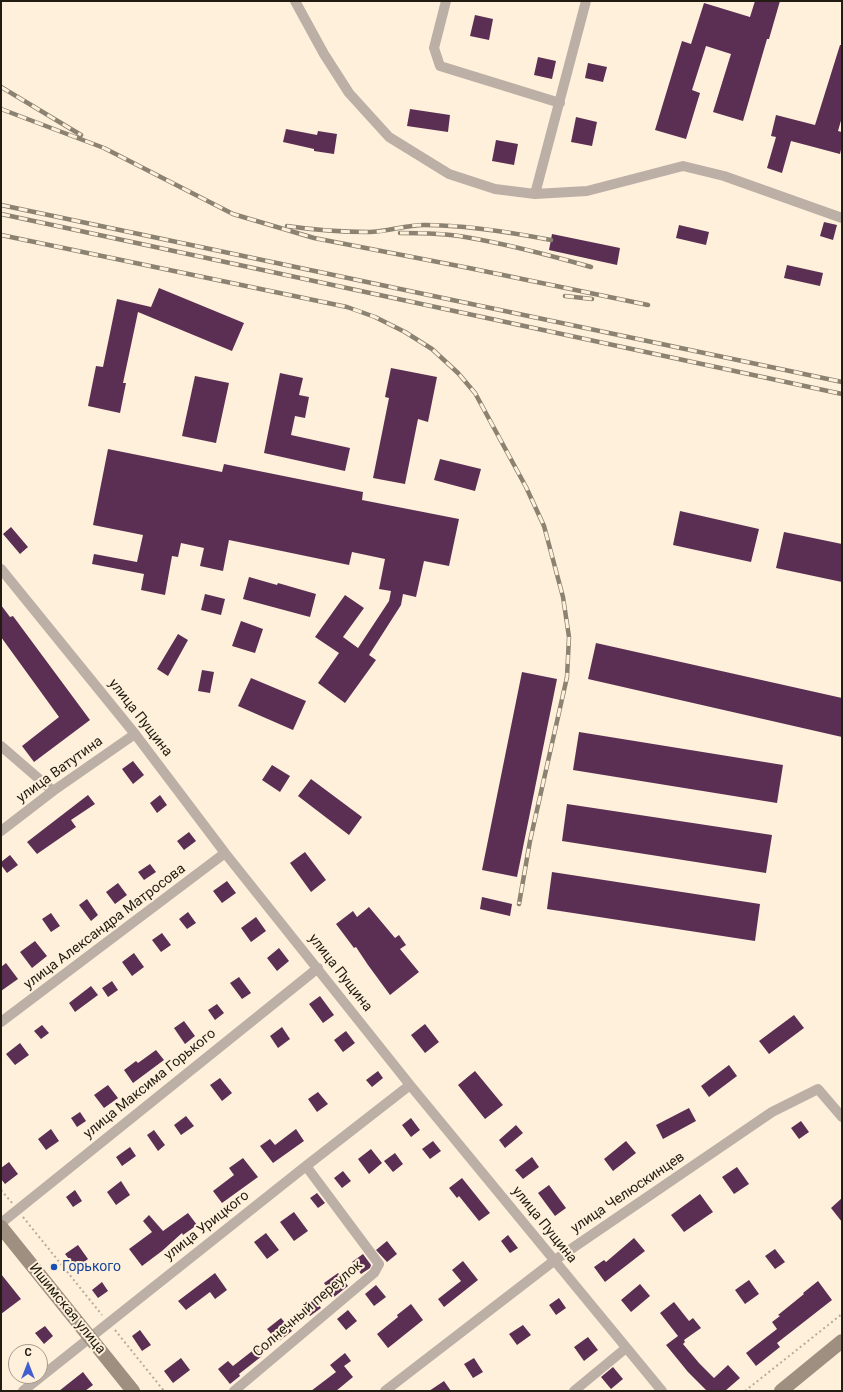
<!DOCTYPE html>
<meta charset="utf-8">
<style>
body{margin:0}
#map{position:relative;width:843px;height:1392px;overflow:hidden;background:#fef0da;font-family:Roboto,sans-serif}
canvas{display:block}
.frame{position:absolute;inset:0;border:2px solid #211b11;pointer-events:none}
.north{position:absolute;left:8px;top:1344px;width:40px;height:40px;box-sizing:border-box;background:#fef0da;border:1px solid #a69b8a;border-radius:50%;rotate:0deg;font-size:11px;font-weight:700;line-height:16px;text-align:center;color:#211b11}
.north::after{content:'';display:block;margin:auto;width:14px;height:18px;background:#415fd1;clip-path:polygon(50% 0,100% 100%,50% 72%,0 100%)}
</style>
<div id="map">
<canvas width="843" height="1392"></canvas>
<div class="frame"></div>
<div class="north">С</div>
</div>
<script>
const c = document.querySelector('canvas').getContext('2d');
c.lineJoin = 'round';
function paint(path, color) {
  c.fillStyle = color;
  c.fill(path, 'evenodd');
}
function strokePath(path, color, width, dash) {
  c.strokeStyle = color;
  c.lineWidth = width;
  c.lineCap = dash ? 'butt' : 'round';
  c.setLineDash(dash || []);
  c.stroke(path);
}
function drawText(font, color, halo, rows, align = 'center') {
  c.font = font + ' Roboto,sans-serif';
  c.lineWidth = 4;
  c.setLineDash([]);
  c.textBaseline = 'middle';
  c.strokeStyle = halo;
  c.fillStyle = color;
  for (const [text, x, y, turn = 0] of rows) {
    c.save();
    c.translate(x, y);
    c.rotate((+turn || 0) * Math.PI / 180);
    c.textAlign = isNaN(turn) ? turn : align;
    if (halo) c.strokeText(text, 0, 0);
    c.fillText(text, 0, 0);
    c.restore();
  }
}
paint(new Path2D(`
 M 755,1 L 780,1 L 769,39 L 767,39 L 743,121 L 713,112 L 731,54 L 706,46 L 692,90 L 700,93 L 686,139 L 655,130 L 682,41 L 691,44 L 704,3 L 750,17 Z
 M 475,15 L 493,19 L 489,40 L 470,36 Z
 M 840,45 L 842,45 L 842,117 L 838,131 L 842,132 L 842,145 L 840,154 L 791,141 L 782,173 L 767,168 L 776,137 L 771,136 L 776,115 L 815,125 Z
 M 538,57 L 556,61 L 552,79 L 534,75 Z
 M 588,63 L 607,67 L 603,82 L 585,78 Z
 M 410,109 L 450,115 L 448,132 L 407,126 Z
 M 576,117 L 597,122 L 592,146 L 571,142 Z
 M 286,129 L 317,135 L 318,131 L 337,134 L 334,154 L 314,151 L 314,149 L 283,142 Z
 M 496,140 L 518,144 L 514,165 L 492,161 Z
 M 824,222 L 837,225 L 833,240 L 820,236 Z
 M 679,225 L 709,232 L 706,245 L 676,238 Z
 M 552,234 L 620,248 L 617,265 L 549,250 Z
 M 787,265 L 823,273 L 820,286 L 784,278 Z
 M 159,288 L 244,323 L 232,351 L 138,312 L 123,383 L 126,383 L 120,413 L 88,406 L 96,366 L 103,367 L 117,299 L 151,307 Z
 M 391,368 L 437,377 L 428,422 L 418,419 L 405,484 L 373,478 L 389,398 L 385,397 Z
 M 280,373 L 303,378 L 299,395 L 309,397 L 305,418 L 295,416 L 291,435 L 350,448 L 345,471 L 264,453 Z
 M 195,376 L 229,383 L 216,443 L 182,436 Z
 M 108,449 L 222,472 L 224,464 L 363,492 L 362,500 L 459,519 L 449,566 L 424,561 L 416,597 L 403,594 L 401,605 L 369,655 L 376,660 L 345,703 L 318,683 L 339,653 L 315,637 L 345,595 L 364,608 L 343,637 L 358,648 L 389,601 L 391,591 L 379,589 L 385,559 L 352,552 L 349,565 L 229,540 L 223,571 L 200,566 L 204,548 L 181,543 L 178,557 L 172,556 L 165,595 L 141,590 L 144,574 L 92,564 L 94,554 L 137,562 L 143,535 L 93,525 Z
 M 440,459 L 481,469 L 475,491 L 434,480 Z
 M 680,511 L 759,529 L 751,562 L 673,545 Z
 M 11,527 L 28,547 L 20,554 L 3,534 Z
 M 784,532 L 842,544 L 842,582 L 776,568 Z
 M 249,577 L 277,585 L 278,583 L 316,594 L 310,617 L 243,599 Z
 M 205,594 L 225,599 L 221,615 L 201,610 Z
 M 1,605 L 10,617 L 13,616 L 90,720 L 34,762 L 22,746 L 59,717 L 1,637 Z
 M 241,621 L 263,629 L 255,653 L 232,646 Z
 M 178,634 L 188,640 L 168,676 L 157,669 Z
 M 596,643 L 842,698 L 842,737 L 588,679 Z
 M 202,670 L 214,672 L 210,693 L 198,691 Z
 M 522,672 L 557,679 L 517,877 L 482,870 Z
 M 251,678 L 306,701 L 293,730 L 238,706 Z
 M 579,732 L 783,765 L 777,803 L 573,770 Z
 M 133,761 L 144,775 L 133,784 L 122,769 Z
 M 272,765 L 290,776 L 280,792 L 262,780 Z
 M 311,779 L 362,817 L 349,835 L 298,796 Z
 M 88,795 L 95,804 L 71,820 L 76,827 L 37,854 L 27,842 Z
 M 160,795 L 167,805 L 157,813 L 150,803 Z
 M 567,804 L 772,835 L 766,873 L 562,841 Z
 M 189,832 L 196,841 L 184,850 L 177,841 Z
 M 305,852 L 326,880 L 311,892 L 290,863 Z
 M 10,855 L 18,865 L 7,873 L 1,865 L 1,862 Z
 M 150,864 L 156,872 L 144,880 L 138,872 Z
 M 552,872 L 760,904 L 755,941 L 547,909 Z
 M 227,881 L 236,893 L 222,903 L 213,891 Z
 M 118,883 L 127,895 L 115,904 L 106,892 Z
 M 482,897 L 512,904 L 510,916 L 480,909 Z
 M 87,899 L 98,915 L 91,921 L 79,905 Z
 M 369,907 L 395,938 L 399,935 L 406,945 L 400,949 L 419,972 L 390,995 L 368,965 L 356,947 L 354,948 L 336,924 L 353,911 L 357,917 Z
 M 188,912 L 196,923 L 187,929 L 179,919 Z
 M 51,913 L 60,926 L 51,932 L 42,919 Z
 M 256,917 L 266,931 L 251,942 L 241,928 Z
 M 162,933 L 171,945 L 161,952 L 152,940 Z
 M 35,941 L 47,956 L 32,968 L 20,952 Z
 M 279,948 L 289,961 L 277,971 L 267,958 Z
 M 134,953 L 144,967 L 132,976 L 122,962 Z
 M 6,963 L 18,979 L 1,991 L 1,967 Z
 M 239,977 L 251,993 L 242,999 L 230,983 Z
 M 112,981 L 118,990 L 108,997 L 102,988 Z
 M 91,986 L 98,995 L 75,1012 L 69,1003 Z
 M 320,996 L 334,1015 L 323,1023 L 309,1004 Z
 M 217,1004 L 224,1013 L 215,1020 L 208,1010 Z
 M 794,1015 L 804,1028 L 769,1054 L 759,1041 Z
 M 184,1021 L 195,1036 L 185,1044 L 174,1028 Z
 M 425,1024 L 439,1042 L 425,1053 L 411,1035 Z
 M 42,1025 L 49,1033 L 41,1039 L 34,1031 Z
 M 282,1027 L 290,1039 L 278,1048 L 270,1036 Z
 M 346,1031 L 355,1043 L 343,1052 L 334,1040 Z
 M 20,1043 L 29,1055 L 15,1065 L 6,1054 Z
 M 156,1050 L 164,1060 L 133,1083 L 124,1070 L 136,1061 L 138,1063 Z
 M 729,1065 L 737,1076 L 709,1097 L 701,1086 Z
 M 378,1071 L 383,1078 L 372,1087 L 366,1080 Z
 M 475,1071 L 503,1105 L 485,1119 L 458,1085 Z
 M 220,1078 L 232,1093 L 222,1101 L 210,1085 Z
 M 108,1085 L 118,1098 L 104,1108 L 94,1095 Z
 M 318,1092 L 328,1104 L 317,1112 L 308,1099 Z
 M 689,1108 L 696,1121 L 663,1139 L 656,1125 Z
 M 80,1112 L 86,1121 L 77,1127 L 71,1118 Z
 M 186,1116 L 194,1126 L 181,1135 L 174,1125 Z
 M 411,1118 L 420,1130 L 411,1137 L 402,1125 Z
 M 801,1121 L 809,1132 L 799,1139 L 791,1128 Z
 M 516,1125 L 523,1133 L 505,1148 L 499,1140 Z
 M 51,1129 L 59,1141 L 46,1150 L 38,1139 Z
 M 296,1129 L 304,1141 L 273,1163 L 260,1146 L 270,1139 L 275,1145 Z
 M 154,1130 L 165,1145 L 158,1151 L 147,1135 Z
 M 433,1141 L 441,1151 L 430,1159 L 422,1149 Z
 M 626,1141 L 636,1153 L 613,1171 L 604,1159 Z
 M 130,1147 L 136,1156 L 122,1166 L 116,1157 Z
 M 371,1149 L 382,1163 L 369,1174 L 358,1159 Z
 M 395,1153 L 403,1164 L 393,1172 L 384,1161 Z
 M 532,1157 L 539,1167 L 523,1179 L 515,1170 Z
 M 243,1158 L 258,1177 L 222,1203 L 213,1191 L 234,1175 L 229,1168 Z
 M 9,1162 L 18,1174 L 5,1184 L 1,1179 L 1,1168 Z
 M 737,1167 L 749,1184 L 734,1194 L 722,1177 Z
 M 343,1171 L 351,1181 L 342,1188 L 334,1178 Z
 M 462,1178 L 490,1213 L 479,1221 L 459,1196 L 457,1198 L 449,1188 Z
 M 121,1181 L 130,1195 L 116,1205 L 107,1192 Z
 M 549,1185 L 566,1208 L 555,1216 L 538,1193 Z
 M 75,1190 L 82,1201 L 73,1207 L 66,1197 Z
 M 317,1193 L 325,1203 L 318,1208 L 310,1198 Z
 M 700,1194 L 713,1212 L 684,1232 L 671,1215 Z
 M 842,1198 L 842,1222 L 831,1208 Z
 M 294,1212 L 308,1231 L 294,1241 L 280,1222 Z
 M 188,1213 L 197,1225 L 183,1235 L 182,1233 L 162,1251 L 142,1266 L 129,1249 L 152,1232 L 143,1221 L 149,1215 L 163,1231 Z
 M 266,1233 L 279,1250 L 267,1259 L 254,1242 Z
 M 508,1235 L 518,1248 L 510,1253 L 501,1241 Z
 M 634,1238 L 645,1251 L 605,1282 L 594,1267 L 604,1260 L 606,1262 Z
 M 387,1241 L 397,1254 L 387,1262 L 376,1250 Z
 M 78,1245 L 88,1259 L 76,1268 L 65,1254 Z
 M 775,1249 L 785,1262 L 775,1269 L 765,1256 Z
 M 363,1254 L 371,1265 L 370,1268 L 361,1274 L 352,1262 Z
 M 463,1261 L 478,1280 L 444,1307 L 438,1299 L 461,1281 L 452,1270 Z
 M 215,1273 L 227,1290 L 215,1299 L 210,1292 L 186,1310 L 178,1301 Z
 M 338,1273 L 348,1286 L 334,1297 L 324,1283 Z
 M 1,1274 L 21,1299 L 1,1314 Z
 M 749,1280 L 759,1294 L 745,1304 L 735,1290 Z
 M 818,1281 L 832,1300 L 777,1343 L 780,1347 L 756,1366 L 746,1353 L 777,1329 L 772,1322 L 780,1316 L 778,1315 L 804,1294 L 803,1293 Z
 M 102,1282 L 108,1291 L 98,1298 L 92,1290 Z
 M 640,1284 L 650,1296 L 631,1312 L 621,1300 Z
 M 376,1285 L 386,1297 L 374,1306 L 365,1294 Z
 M 559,1298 L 566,1308 L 556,1315 L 549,1305 Z
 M 315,1299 L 321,1308 L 310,1316 L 303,1308 Z
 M 674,1302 L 689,1321 L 693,1318 L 701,1328 L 684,1340 L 685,1342 L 683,1344 L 699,1363 L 714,1378 L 728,1365 L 740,1378 L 725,1391 L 707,1391 L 688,1372 L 666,1345 L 678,1336 L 660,1313 Z
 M 411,1304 L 423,1320 L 388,1348 L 377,1334 L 398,1317 L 397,1315 Z
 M 348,1310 L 357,1321 L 346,1330 L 337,1319 Z
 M 281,1318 L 292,1331 L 278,1342 L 267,1329 Z
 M 523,1325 L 531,1335 L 517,1345 L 509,1334 Z
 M 45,1326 L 53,1336 L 44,1344 L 35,1333 Z
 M 140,1330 L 151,1345 L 142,1351 L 132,1336 Z
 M 588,1337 L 598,1350 L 584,1361 L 574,1347 Z
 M 256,1348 L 262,1356 L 239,1374 L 240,1376 L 230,1384 L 218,1369 L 228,1361 L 233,1366 Z
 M 345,1353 L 351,1361 L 344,1366 L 353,1377 L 336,1391 L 311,1391 L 336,1372 L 330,1365 Z
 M 181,1358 L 190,1370 L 173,1383 L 164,1371 Z
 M 474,1358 L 483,1372 L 473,1378 L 464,1364 Z
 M 613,1367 L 623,1379 L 611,1389 L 601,1377 Z
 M 83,1372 L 93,1385 L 85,1391 L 59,1391 Z
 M 444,1381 L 451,1391 L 429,1391 Z`), '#5b2f54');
strokePath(new Path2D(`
 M 1,1190 L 12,1203
 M 23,1217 L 102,1315
 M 115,1330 L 164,1391
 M 745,1391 L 842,1314`), '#b7ac9a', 2, [2, 3]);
strokePath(new Path2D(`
 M 295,1 L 324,54 L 349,93 L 389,137 L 449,174 L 495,189 L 535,194 L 587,191 L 683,166 L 724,176 L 842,218
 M 446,1 L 434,48 L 440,66 L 560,103
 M 535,194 L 586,1
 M 1,569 L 135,734 L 225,853 L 410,1085 L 662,1391
 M 1,746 L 53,791
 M 1,831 L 53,791 L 135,734
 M 1,1022 L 225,853
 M 1,1223 L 318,968
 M 23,1391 L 306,1166 L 410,1085
 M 234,1391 L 374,1273 L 379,1264 L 306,1166
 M 385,1391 L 555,1260 L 772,1112 L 818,1089 L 842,1117
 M 574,1391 L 626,1348`), '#bbafa6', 10);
strokePath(new Path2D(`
 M 1,1227 L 133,1391
 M 781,1391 L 842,1341`), '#9f8f81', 14);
const rail = new Path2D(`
 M 1,87 L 81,135
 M 1,109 L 104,148 L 233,214 L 314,238 L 469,268 L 648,305
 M 1,205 L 842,382
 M 1,214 L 842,394
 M 287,226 C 314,230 342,232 369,232 C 387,232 405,225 424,225 C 466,225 509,232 551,240
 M 400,233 C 421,233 443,233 465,237 C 507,244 549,255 591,267
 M 1,235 L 347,307 L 375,317 L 405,332 L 432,349 L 458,373 L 475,393 L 526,487 L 544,526 L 563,597 L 569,637 L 567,677 L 530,841 L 519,904
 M 565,296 L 592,299`);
strokePath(rail, '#8c8272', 4.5);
strokePath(rail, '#fef0da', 3, [9]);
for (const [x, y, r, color] of [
 [54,1267,4,"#1a4fb4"]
]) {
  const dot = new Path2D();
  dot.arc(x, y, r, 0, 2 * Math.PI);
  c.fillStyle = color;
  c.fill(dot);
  strokePath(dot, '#fef0da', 1.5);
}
drawText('14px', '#211b11', '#fef0da', [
 ["улица Пущина",140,718,52],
 ["улица Ватутина",60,770,-36],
 ["улица Александра Матросова",105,927,-37],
 ["улица Пущина",340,973,52],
 ["улица Максима Горького",150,1084,-39],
 ["улица Челюскинцев",628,1193,-34],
 ["улица Пущина",544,1225,51],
 ["улица Урицкого",207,1226,-38],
 ["Ишимская улица",67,1309,51],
 ["Солнечный переулок",308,1309,-41]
]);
drawText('14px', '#164399', '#fef0da', [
 ["Горького",62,1267]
], 'left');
</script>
